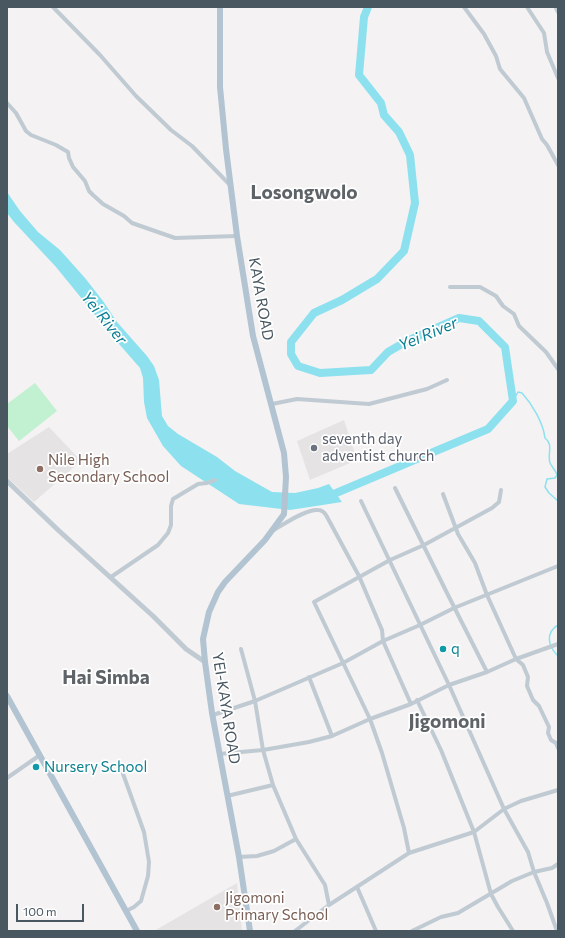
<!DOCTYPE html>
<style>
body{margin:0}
#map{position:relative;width:565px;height:938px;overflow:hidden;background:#f4f2f2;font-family:Commissioner,sans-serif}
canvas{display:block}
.frame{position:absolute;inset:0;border:8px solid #495761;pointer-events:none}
.scale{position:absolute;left:16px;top:904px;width:68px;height:18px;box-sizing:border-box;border:2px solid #495761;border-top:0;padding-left:5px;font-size:12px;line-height:14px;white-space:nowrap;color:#495761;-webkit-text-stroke:3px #fff;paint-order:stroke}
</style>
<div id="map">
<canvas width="565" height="938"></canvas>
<div class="frame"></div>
<div class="scale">100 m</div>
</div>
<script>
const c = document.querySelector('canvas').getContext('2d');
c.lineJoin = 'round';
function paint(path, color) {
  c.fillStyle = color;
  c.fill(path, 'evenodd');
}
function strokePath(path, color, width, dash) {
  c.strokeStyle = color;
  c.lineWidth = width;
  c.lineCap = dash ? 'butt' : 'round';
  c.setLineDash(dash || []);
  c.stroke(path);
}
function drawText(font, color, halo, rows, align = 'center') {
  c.font = font + ' Commissioner,sans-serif';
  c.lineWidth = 3.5;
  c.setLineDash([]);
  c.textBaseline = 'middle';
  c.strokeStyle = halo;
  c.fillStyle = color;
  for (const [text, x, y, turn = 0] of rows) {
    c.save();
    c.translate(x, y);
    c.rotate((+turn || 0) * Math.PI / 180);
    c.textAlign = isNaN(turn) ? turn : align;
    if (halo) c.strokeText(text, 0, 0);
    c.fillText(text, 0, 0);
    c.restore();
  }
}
paint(new Path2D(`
 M 344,420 L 357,460 L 310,480 L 297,441 Z
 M 49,427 L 81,461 L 34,502 L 7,477 L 7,454 Z
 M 237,883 L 242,931 L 154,931 Z`), '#e5e3e4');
paint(new Path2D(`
 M 35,383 L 57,411 L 19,441 L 7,426 L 7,404 Z`), '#c1f1d1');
paint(new Path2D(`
 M 7,192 L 20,211 L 38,232 L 60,250 L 85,278 L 103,301 L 117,322 L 147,356 L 154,366 L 159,380 L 162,416 L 168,426 L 178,434 L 217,457 L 235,471 L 272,492 L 295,493 L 318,488 L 329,484 L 342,502 L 290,510 L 239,504 L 181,466 L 163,446 L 147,418 L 144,402 L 143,378 L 140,368 L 113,337 L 56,267 L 14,222 L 7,213 Z`), '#8de1ef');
strokePath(new Path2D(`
 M 513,401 L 518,392 L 522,393 C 532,404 543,422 545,438 C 554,445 547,453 550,463 C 552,467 556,471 557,475 L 555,478 L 547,479 L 545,487 L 549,493 L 558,501
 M 558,625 C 545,633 548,646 558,656`), '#8de1ef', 1.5);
strokePath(new Path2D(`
 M 325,496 L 329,496 L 488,429 L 513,401 L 505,347 L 479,321 L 459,318 L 407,341 L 388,352 L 371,370 L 320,373 L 298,366 L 291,354 L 291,342 L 314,313 L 342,300 L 377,279 L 404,251 L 415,203 L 410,155 L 399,132 L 384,115 L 381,103 L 359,75 L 364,17 L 368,7`), '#8de1ef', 8);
strokePath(new Path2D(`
 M 53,7 L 100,55 L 136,96 L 171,130 L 192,146 L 230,185
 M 464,7 L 484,34 L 496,56 L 500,69 L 524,98 L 542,139 L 547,145 L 558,165
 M 527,7 L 544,33 L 547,52 L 558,78
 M 557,7 L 556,8 L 558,12
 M 7,103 L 16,113 L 26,131 L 31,135 L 56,145 L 68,152 L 69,158 L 73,167 L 85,181 L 89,191 L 93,195 L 103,204 L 124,216 L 132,223 L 175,238 L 237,236
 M 450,287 L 480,287 L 496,296 L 503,306 L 514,314 L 519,326 L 546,352 L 558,369
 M 272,404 L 297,399 L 369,404 L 427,389 L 447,380
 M 395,488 L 447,593 L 487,672
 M 443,494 L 458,534 L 475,563 L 487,595 L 516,659 L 523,665 L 528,677 L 527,686 L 533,700 L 539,706 L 549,727 L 548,733 L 551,740 L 556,743 L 558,748
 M 361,501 L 449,685 L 504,809 L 528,852 L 534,872 L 547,903 L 557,931
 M 274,530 C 284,524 306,509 318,510 C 322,510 324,512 326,515 L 359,576 L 382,630 L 383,641 L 411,704
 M 111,577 L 158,545 L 168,533 L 171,525 L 171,506 L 173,499 L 198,484 L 207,483 L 215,480
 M 241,649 L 255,701 L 263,750 L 273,785 L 296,839 L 325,885 L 329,905
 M 309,677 L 332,736
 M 417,700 L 441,750 L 474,832 L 491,894 L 498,907 L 513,931
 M 213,715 L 255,701 L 343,663 L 383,641 L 420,625 L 454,608 L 558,566
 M 219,754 L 263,750 L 309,742 L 332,736 L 370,719 L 411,704 L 449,685 L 487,672 L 516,659 L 558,644
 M 122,769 L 122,771 L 144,832 L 149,862 L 148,876 L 141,901 L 134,907 L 126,911
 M 7,778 L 40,755
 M 227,796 L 273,785
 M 409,853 L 404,828 L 382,753 L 370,719 L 314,602 L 390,560 L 424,545 L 492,508 L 499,502 L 501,490
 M 239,857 L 257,856 L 274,851 L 296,839
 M 357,887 L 376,931
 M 295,931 L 329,905 L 409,853 L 474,832 L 504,809 L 521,801 L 558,790
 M 412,931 L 441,917 L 458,913 L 512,881 L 534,872 L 552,868 L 558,864`), '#c0cad2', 4);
strokePath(new Path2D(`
 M 7,481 L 57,529 L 153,616 L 186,649 L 205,662`), '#c0cad2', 5);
strokePath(new Path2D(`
 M 220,7 L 220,87 L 226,149 L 237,236 L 253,336 L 284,453 L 286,477 L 284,514 L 265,540 L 225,582 L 218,592 L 209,612 L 203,639 L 205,662 L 212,713 L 239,857 L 250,931
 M 7,696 L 137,931`), '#b2c3d1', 6);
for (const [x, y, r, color] of [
 [314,448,4,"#6b7280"],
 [40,469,4,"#8d6e63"],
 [443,649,4,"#0f9aa8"],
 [36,767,4,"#0f9aa8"],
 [217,907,4,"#8d6e63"]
]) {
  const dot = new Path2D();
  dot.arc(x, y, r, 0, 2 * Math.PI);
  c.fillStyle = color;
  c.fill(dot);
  strokePath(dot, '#fff', 1.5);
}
drawText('15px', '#495761', '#fff', [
 ["KAYA ROAD",261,299,80],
 ["YEI-KAYA ROAD",226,708,81]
]);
drawText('15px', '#5b616d', '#fff', [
 ["seventh day",322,439],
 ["adventist church",322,456]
], 'left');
drawText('15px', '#785e54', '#fff', [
 ["Nile High",48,460],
 ["Secondary School",48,477],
 ["Jigomoni",225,898],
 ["Primary School",225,915]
], 'left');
drawText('15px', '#0d838f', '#fff', [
 ["q",451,649],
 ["Nursery School",44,767]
], 'left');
drawText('italic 16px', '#0a7f93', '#fff', [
 ["Yei River",104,318,51],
 ["Yei River",428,334,-23]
]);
drawText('bold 19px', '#5e6367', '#fff', [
 ["Losongwolo",304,193],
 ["Hai Simba",106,678],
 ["Jigomoni",447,722]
]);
</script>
